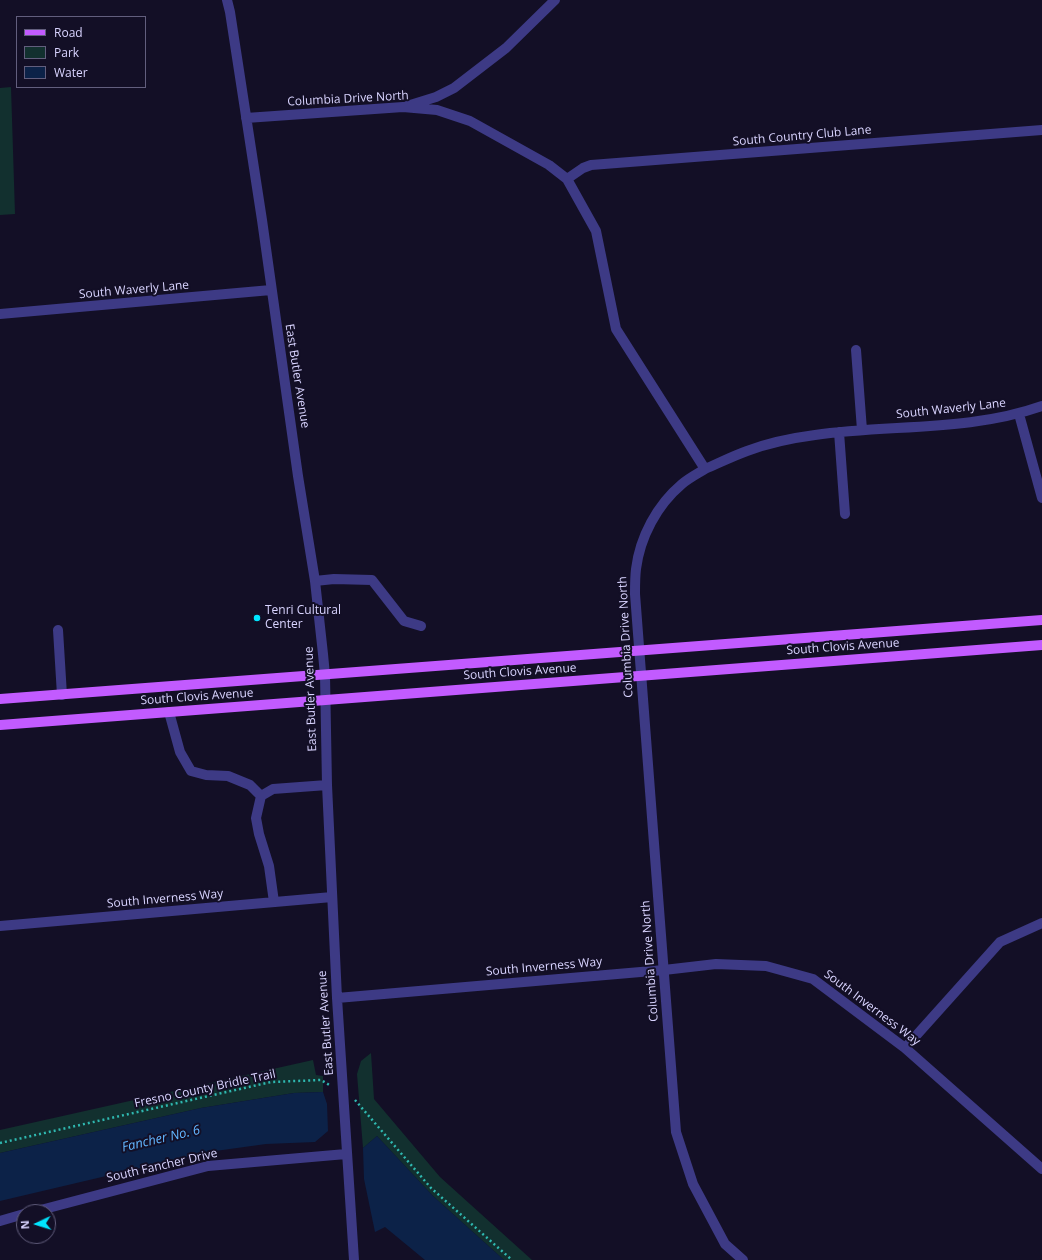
<!DOCTYPE html>
<style>
body{margin:0}
#map{position:relative;width:1042px;height:1260px;overflow:hidden;background:#130f26;font-family:"Open Sans",sans-serif}
canvas{display:block}
.legend{position:absolute;left:16px;top:16px;width:130px;height:72px;box-sizing:border-box;background:#130f26;border:1px solid #625e7d;margin:0;padding:5px 7px;list-style:none;font-size:12px;color:#d9d4ff}
.legend li{display:flex;align-items:center;gap:8px;height:20px}
.legend b{width:20px;border:1px solid #625e7d}
.north{position:absolute;left:16px;top:1204px;width:40px;height:40px;box-sizing:border-box;background:#130f26;border:1px solid #625e7d;border-radius:50%;rotate:266deg;font-size:11px;font-weight:700;line-height:16px;text-align:center;color:#d9d4ff}
.north::after{content:'';display:block;margin:auto;width:14px;height:18px;background:#00e5ff;clip-path:polygon(50% 0,100% 100%,50% 72%,0 100%)}
</style>
<div id="map">
<canvas width="1042" height="1260"></canvas>
<ul class="legend">
<li><b style="height:5px;background:#c25bff"></b>Road</li>
<li><b style="height:11px;background:#12302f"></b>Park</li>
<li><b style="height:11px;background:#0c2248"></b>Water</li>
</ul>
<div class="north">N</div>
</div>
<script>
const c = document.querySelector('canvas').getContext('2d');
c.lineJoin = 'round';
function paint(path, color) {
  c.fillStyle = color;
  c.fill(path, 'evenodd');
}
function strokePath(path, color, width, dash) {
  c.strokeStyle = color;
  c.lineWidth = width;
  c.lineCap = dash ? 'butt' : 'round';
  c.setLineDash(dash || []);
  c.stroke(path);
}
function drawText(font, color, halo, rows, align = 'center') {
  c.font = font + ' "Open Sans",sans-serif';
  c.lineWidth = 4;
  c.setLineDash([]);
  c.textBaseline = 'middle';
  c.strokeStyle = halo;
  c.fillStyle = color;
  for (const [text, x, y, turn = 0] of rows) {
    c.save();
    c.translate(x, y);
    c.rotate((+turn || 0) * Math.PI / 180);
    c.textAlign = isNaN(turn) ? turn : align;
    if (halo) c.strokeText(text, 0, 0);
    c.fillText(text, 0, 0);
    c.restore();
  }
}
paint(new Path2D(`
 M 11,87 L 15,214 L 0,215 L 0,88 Z
 M 371,1053 L 374,1099 L 440,1177 L 532,1260 L 504,1260 L 433,1196 L 377,1136 L 363,1148 L 357,1074 L 361,1061 Z
 M 313,1060 L 316,1075 L 323,1076 L 323,1092 L 294,1093 L 201,1108 L 0,1153 L 0,1130 Z`), '#12302f');
paint(new Path2D(`
 M 323,1092 L 327,1104 L 328,1131 L 315,1142 L 266,1144 L 208,1152 L 0,1201 L 0,1153 L 201,1108 L 294,1093 Z
 M 377,1136 L 433,1196 L 504,1260 L 425,1260 L 385,1227 L 375,1232 L 364,1179 L 363,1148 Z`), '#0c2248');
strokePath(new Path2D(`
 M 355,1100 L 431,1188 L 512,1260
 M 0,1143 L 271,1082 L 321,1080 L 331,1086`), '#2fb8b0', 2.5, [2, 3]);
strokePath(new Path2D(`
 M 227,0 L 230,12 L 262,220 L 298,476 L 315,581 L 323,654 L 325,675 L 327,785 L 337,998 L 354,1260
 M 407,106 L 436,97 L 454,88 L 506,48 L 555,0
 M 246,118 L 403,107 L 437,110 L 470,121 L 549,165 L 567,179 L 596,231 L 616,329 L 705,469 C 697,474 689,478 682,484 C 657,505 640,537 636,569 C 635,577 635,586 635,594 L 676,1132 L 693,1184 L 725,1244 L 743,1260
 M 567,179 L 583,168 L 591,165 L 1042,130
 M 0,314 L 271,290
 M 856,350 L 862,430
 M 1019,414 L 1042,498
 M 839,432 L 845,514
 M 705,469 C 719,463 733,456 747,451 C 768,443 792,438 815,435 C 890,424 969,432 1042,406
 M 315,581 L 334,579 L 372,580 L 404,621 L 421,626
 M 58,630 L 62,695
 M 169,712 L 180,752 L 191,771 L 206,775 L 228,776 L 250,785 L 261,796
 M 274,902 L 269,866 L 259,834 L 256,818 L 261,796 L 273,789 L 327,785
 M 0,926 L 332,897
 M 337,998 L 664,970 L 716,964 L 766,966 L 813,979 L 905,1048 L 1042,1169
 M 905,1048 L 1000,942 L 1042,923
 M 33,1212 L 208,1166 L 346,1154
 M 0,1221 L 24,1214`), '#3d3a85', 10);
strokePath(new Path2D(`
 M 0,699 L 1042,620
 M 0,725 L 1042,645`), '#c25bff', 10);
for (const [x, y, r, color] of [
 [257,618,4,"#00e5ff"]
]) {
  const dot = new Path2D();
  dot.arc(x, y, r, 0, 2 * Math.PI);
  c.fillStyle = color;
  c.fill(dot);
  strokePath(dot, '#130f26', 1.5);
}
drawText('12px', '#d9d4ff', '#130f26', [
 ["Columbia Drive North",348,99,-3],
 ["South Country Club Lane",802,136,-5],
 ["South Waverly Lane",134,290,-5],
 ["East Butler Avenue",297,376,81],
 ["South Waverly Lane",951,409,-6],
 ["Columbia Drive North",626,637,-93],
 ["South Clovis Avenue",843,647,-4],
 ["South Clovis Avenue",520,672,-4],
 ["South Clovis Avenue",197,697,-4],
 ["East Butler Avenue",311,699,-92],
 ["South Inverness Way",165,899,-5],
 ["Columbia Drive North",650,961,-94],
 ["South Inverness Way",544,967,-5],
 ["South Inverness Way",872,1008,37],
 ["East Butler Avenue",326,1023,-94],
 ["Fresno County Bridle Trail",205,1089,-12],
 ["South Fancher Drive",162,1166,-13]
]);
drawText('12px', '#d9d4ff', '#130f26', [
 ["Tenri Cultural",265,611],
 ["Center",265,625]
], 'left');
drawText('italic 13px', '#62b6ff', '#130f26', [
 ["Fancher No. 6",161,1139,-13]
]);
</script>
